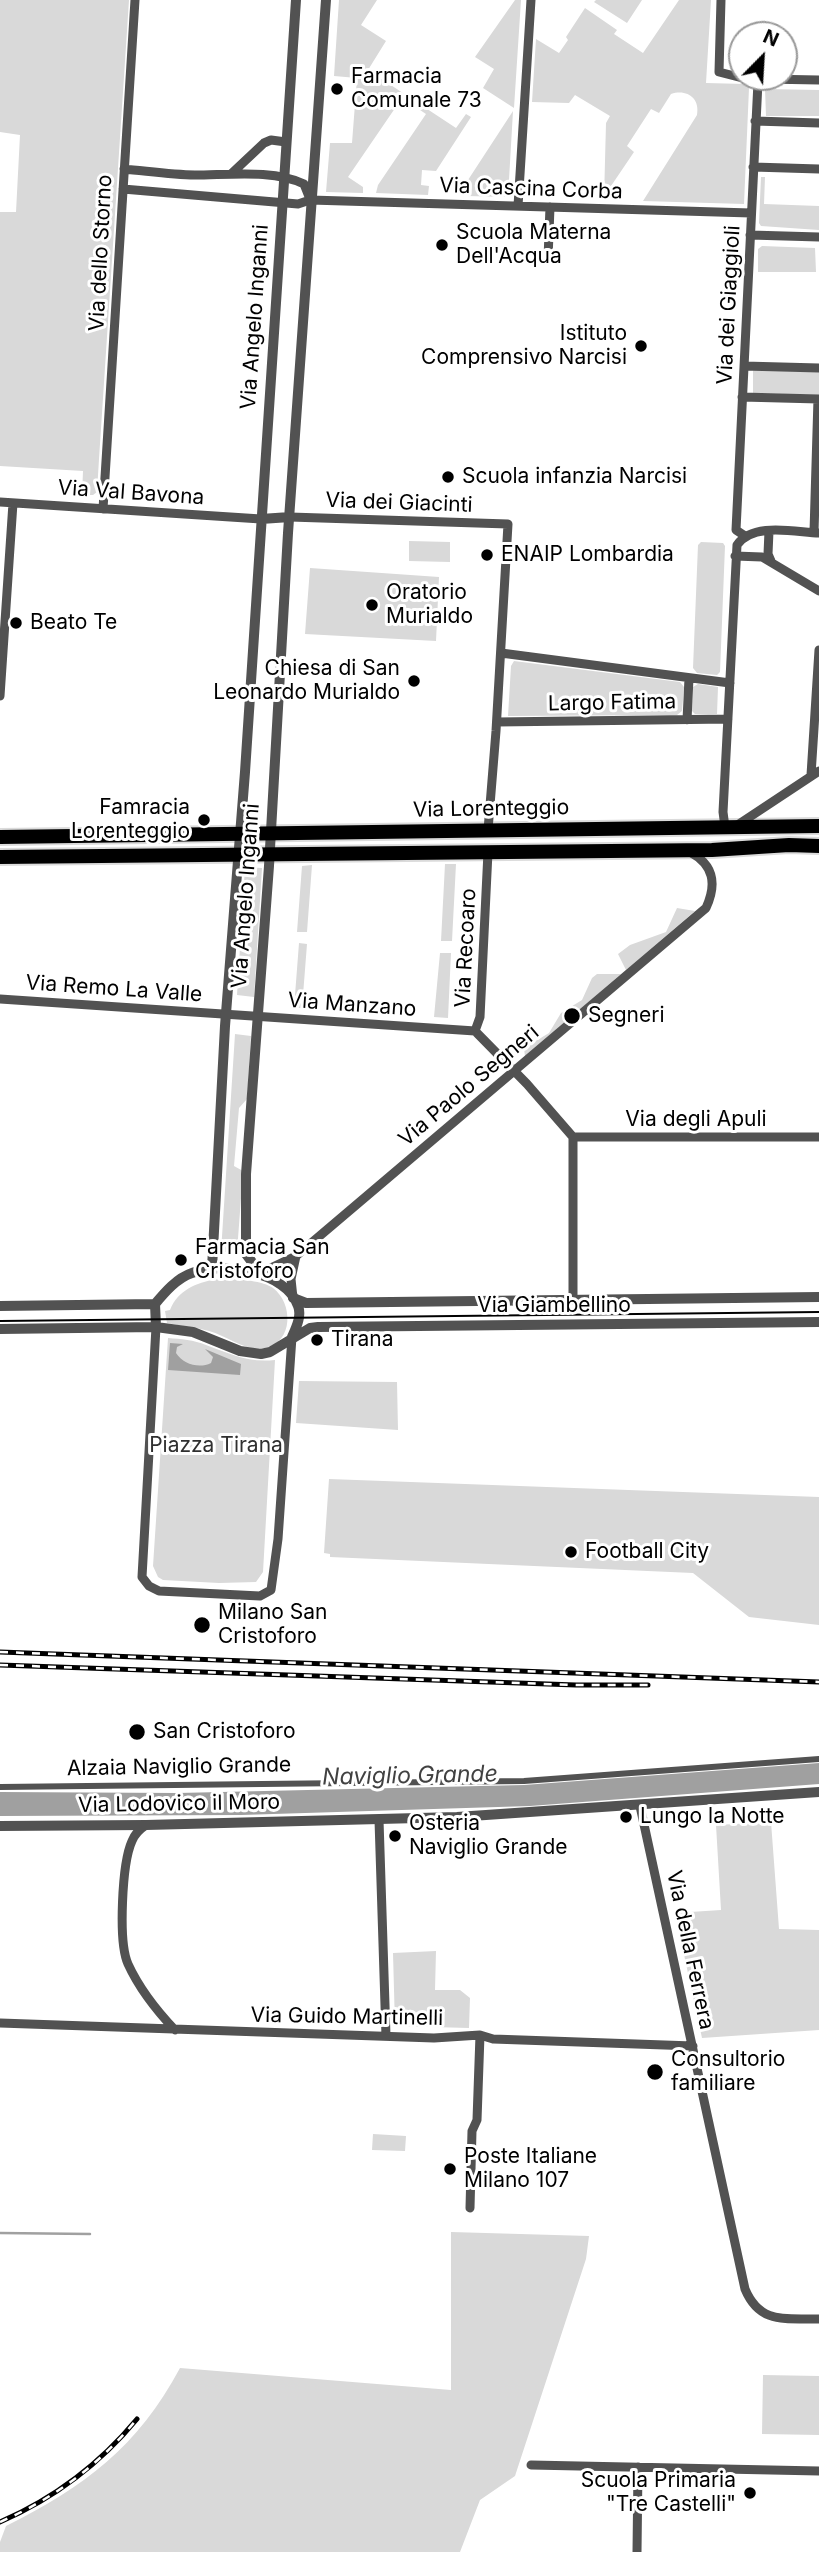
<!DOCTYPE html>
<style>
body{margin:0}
#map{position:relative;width:819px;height:2552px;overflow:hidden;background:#fff;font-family:Inter,sans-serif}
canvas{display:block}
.north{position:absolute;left:728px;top:21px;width:70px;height:70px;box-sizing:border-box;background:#fff;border:2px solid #999;border-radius:50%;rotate:24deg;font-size:19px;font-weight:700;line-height:28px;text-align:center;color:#000}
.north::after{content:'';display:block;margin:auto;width:24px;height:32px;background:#000;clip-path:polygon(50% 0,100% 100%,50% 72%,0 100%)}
</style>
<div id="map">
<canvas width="819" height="2552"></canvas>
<div class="north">N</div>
</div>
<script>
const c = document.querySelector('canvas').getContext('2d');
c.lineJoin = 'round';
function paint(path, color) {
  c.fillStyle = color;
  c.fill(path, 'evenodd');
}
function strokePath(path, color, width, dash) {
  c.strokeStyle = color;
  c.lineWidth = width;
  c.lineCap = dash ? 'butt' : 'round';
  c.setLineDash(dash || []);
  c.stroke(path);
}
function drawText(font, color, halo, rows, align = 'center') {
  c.font = font + ' Inter,sans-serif';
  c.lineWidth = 6;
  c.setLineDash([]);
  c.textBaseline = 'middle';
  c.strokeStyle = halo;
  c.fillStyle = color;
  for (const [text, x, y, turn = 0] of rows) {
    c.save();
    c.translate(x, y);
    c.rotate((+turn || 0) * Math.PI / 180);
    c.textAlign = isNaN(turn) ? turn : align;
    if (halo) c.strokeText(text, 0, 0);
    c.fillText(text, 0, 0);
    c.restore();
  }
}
paint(new Path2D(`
 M 0,0 L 129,0 L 99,459 L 97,492 L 93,495 L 82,495 L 83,471 L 0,466 L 0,212 L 16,212 L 20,135 L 0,132 Z
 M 339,0 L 377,0 L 361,25 L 386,41 L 368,70 L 456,128 L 466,114 L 471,117 L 436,171 L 422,170 L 421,185 L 429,186 L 428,195 L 376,193 L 378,185 L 426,114 L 402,98 L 348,177 L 363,187 L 363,193 L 326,192 L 330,143 L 352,143 L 357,78 L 334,76 Z
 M 515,0 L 521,0 L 514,108 L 483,88 L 494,69 L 475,57 Z
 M 596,0 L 642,0 L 627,23 L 594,2 Z
 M 679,0 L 711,0 L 706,83 L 745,84 L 749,88 L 744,204 L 643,201 L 697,115 C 700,98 687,89 671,94 L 659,113 L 651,109 L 627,146 L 634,152 L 609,189 L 609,199 L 604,199 L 606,123 L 610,116 L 575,95 L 569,103 L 532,102 L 536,39 L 559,53 L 568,40 L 566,37 L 585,8 L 617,30 L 614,34 L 643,53 Z
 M 765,89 L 819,90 L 819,116 L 766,116 Z
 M 513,111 L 508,197 L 467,196 L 468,180 Z
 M 761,177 L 765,177 L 764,204 L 819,206 L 819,230 L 761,226 L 759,223 Z
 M 762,246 L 815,248 L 816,272 L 758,272 L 758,249 Z
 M 753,370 L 819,372 L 819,395 L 753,393 Z
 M 409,541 L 450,542 L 450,562 L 409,561 Z
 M 701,542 L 723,543 L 725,546 L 720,672 L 717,675 L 697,673 L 693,668 L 698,545 Z
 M 310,568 L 439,577 L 436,641 L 305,634 Z
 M 514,661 L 680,682 L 684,687 L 682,711 L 677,715 L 508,716 L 511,666 Z
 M 698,684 L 718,687 L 717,714 L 695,714 L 692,711 L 693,687 Z
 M 445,864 L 456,864 L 452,941 L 441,941 Z
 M 312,865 L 307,932 L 297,932 L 302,866 Z
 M 245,867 L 262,868 L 254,997 L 237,995 Z
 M 677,908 L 695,911 L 626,970 L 618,954 L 630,945 L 666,932 Z
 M 299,943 L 307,944 L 302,1008 L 294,1008 Z
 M 440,953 L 451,953 L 448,1018 L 434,1017 Z
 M 597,974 L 621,974 L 525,1057 L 524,1048 L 549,1033 L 561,1013 L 582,1000 L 592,978 Z
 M 235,1034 L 251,1036 L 247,1099 L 239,1108 L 234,1166 L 243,1171 L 237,1252 L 221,1252 Z
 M 216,1279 C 230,1278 262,1280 273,1288 C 293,1303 294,1342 265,1348 C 245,1352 228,1336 209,1331 C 195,1327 181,1326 167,1323 L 165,1311 L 170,1310 C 178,1290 196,1283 216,1279 Z
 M 168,1338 C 181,1339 194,1340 206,1345 C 231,1354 248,1363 275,1360 L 263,1572 L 256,1582 L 219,1583 L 163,1580 L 158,1577 L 153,1566 Z
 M 299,1381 L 397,1382 L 398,1430 L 296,1423 Z
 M 329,1479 L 819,1497 L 819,1625 L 749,1617 L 693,1573 L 330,1557 L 330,1554 L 324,1553 Z
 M 771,1822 L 779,1929 L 819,1930 L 819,2030 L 702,2038 L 675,1913 L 721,1910 L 716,1825 Z
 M 436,1951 L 435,1990 L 460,1990 L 470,1998 L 469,2028 L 395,2026 L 393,1953 Z
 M 373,2134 L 406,2136 L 405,2151 L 372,2150 Z
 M 451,2232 L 589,2236 L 586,2259 L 515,2476 L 480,2500 L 460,2552 L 0,2552 L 0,2542 L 6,2526 C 84,2487 138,2447 180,2368 L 451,2390 Z
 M 763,2375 L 819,2376 L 819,2435 L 762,2434 Z`), '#d9d9d9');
paint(new Path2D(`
 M 170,1343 L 183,1344 L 177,1347 L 176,1353 C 183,1364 199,1369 211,1363 L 213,1357 L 205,1349 L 241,1364 L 240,1375 L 168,1370 Z
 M 819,1763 L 819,1784 L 530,1806 L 241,1815 L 0,1816 L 0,1792 L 178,1793 L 524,1785 Z`), '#a0a0a0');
strokePath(new Path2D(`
 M 0,2233 L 90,2234`), '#a0a0a0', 2.5);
const primary = new Path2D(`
 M 0,837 L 819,826
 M 0,857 L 712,850 L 789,845 L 819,846`);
strokePath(primary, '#dbdbdb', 18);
strokePath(new Path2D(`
 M 0,1787 L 524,1781 L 819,1759`), '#525252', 6);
strokePath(new Path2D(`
 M 721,0 L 719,72 L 758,82 L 764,79 L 819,80
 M 755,121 L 819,123
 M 753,167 L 819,169
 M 124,169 C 147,171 171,175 195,175 C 227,175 275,169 304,184 L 310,199
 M 231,174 L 264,143 L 271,140 L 286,142
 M 123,189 L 298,204 L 310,200 L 751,213
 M 518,206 L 531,0
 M 750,235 L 819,237
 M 548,259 L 550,207
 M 744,366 L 819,368
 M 742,397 L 819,399
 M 0,502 L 261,519
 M 103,509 L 135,0
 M 290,517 L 508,524 L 496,731 L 488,830
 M 769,531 L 768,554 L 771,561
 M 814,532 L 818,399
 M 745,536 L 736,530 L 758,82
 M 735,556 L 762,557 L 819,591
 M 501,653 L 730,683
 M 0,696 L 13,503
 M 687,720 L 689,678
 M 497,722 L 728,719
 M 811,775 L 819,650
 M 736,826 L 819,771
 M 725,827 L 723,812 L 737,545 C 753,522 794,532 819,533
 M 0,999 L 475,1031
 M 475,1031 L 527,1084 L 573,1137 L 573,1300
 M 475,1031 L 480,1017 L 488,852
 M 573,1137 L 819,1137
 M 260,1273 L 296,1256 L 706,908 C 717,884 714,865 690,852
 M 293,1298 L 291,1279 L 296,1256
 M 156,1327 L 142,1577 L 149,1586 L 159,1591 L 260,1596 L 271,1590 L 278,1539 L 292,1337
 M 640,1806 L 745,2289 C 760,2325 786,2318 819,2319
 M 379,1820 L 386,2036
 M 146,1825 C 140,1829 135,1833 132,1841 C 122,1863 118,1942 128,1964 C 139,1988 156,2010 175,2030
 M 0,2023 L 434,2038 L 480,2035 L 493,2039 L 693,2046
 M 470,2208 L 472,2131 L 477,2120 L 480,2035
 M 531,2465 L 819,2471
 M 637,2552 L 638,2467`), '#525252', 9);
strokePath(new Path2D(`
 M 261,519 L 290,517
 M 212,1268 L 225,1026 L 245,772 L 296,0
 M 260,1273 L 246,1254 L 246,1174 L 269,866 L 288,533 L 326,0
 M 293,1298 L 306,1303 L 819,1297
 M 0,1306 L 155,1304
 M 156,1327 L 155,1304 C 165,1292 177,1278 192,1273 C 221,1262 287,1271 298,1306 C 302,1316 296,1328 292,1337
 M 0,1329 L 156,1327 L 193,1332 L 240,1351 L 261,1354 L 270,1352 L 310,1328 L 318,1327 L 819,1322
 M 0,1826 L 146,1825 L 457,1817 L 819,1792`), '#525252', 10);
strokePath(primary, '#000', 14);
strokePath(new Path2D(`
 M 0,1321 L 819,1312`), '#000', 2);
const rail = new Path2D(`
 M 0,1652 L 819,1682
 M 0,1665 L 576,1685 L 648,1685
 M 0,2522 C 55,2498 99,2465 137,2419`);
strokePath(rail, '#000', 5);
strokePath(rail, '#fff', 2.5, [8]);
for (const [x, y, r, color] of [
 [337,89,7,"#000"],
 [442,245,7,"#000"],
 [641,346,7,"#000"],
 [448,477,7,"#000"],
 [487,555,7,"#000"],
 [372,605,7,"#000"],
 [16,623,7,"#000"],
 [414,681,7,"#000"],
 [204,820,7,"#000"],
 [572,1016,9,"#000"],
 [181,1260,7,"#000"],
 [317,1340,7,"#000"],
 [571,1552,7,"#000"],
 [202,1625,9,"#000"],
 [137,1732,9,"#000"],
 [626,1817,7,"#000"],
 [395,1836,7,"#000"],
 [655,2072,9,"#000"],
 [450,2169,7,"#000"],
 [750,2493,7,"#000"]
]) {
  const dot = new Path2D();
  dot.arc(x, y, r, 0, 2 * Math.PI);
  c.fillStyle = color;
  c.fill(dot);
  strokePath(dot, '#fff', 2.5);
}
drawText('21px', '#000', '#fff', [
 ["Farmacia",351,77],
 ["Comunale 73",351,101],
 ["Scuola Materna",456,233],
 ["Dell'Acqua",456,257],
 ["Istituto",627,334,"right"],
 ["Comprensivo Narcisi",627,358,"right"],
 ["Scuola infanzia Narcisi",462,477],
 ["ENAIP Lombardia",501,555],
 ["Oratorio",386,593],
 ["Murialdo",386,617],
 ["Beato Te",30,623],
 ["Chiesa di San",400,669,"right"],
 ["Leonardo Murialdo",400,693,"right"],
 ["Famracia",190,808,"right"],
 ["Lorenteggio",190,832,"right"],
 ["Segneri",588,1016],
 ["Farmacia San",195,1248],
 ["Cristoforo",195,1272],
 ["Tirana",331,1340],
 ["Football City",585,1552],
 ["Milano San",218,1613],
 ["Cristoforo",218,1637],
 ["San Cristoforo",153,1732],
 ["Lungo la Notte",640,1817],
 ["Osteria",409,1824],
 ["Naviglio Grande",409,1848],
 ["Consultorio",671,2060],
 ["familiare",671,2084],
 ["Poste Italiane",464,2157],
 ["Milano 107",464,2181],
 ["Scuola Primaria",736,2481,"right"],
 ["\"Tre Castelli\"",736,2505,"right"]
], 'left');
drawText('21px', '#000', '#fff', [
 ["Via Cascina Corba",531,189,2],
 ["Via dello Storno",101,253,-87],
 ["Via dei Giaggioli",729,305,-87],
 ["Via Angelo Inganni",255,317,-86],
 ["Via Val Bavona",131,493,4],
 ["Via dei Giacinti",399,503,2],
 ["Largo Fatima",612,703,-1],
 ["Via Lorenteggio",491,809,-1],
 ["Via Angelo Inganni",246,896,-86],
 ["Via Recoaro",466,948,-87],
 ["Via Remo La Valle",114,989,4],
 ["Via Manzano",352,1005,4],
 ["Via Paolo Segneri",469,1086,-40],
 ["Via degli Apuli",696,1120],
 ["Via Giambellino",554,1306],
 ["Alzaia Naviglio Grande",179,1767,-1],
 ["Via Lodovico il Moro",179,1804,-1],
 ["Via della Ferrera",690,1950,78],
 ["Via Guido Martinelli",347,2017,1]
]);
drawText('21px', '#303030', '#fff', [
 ["Piazza Tirana",216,1446]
]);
drawText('italic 23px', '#414141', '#fff', [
 ["Naviglio Grande",410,1776,-1]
]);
</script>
